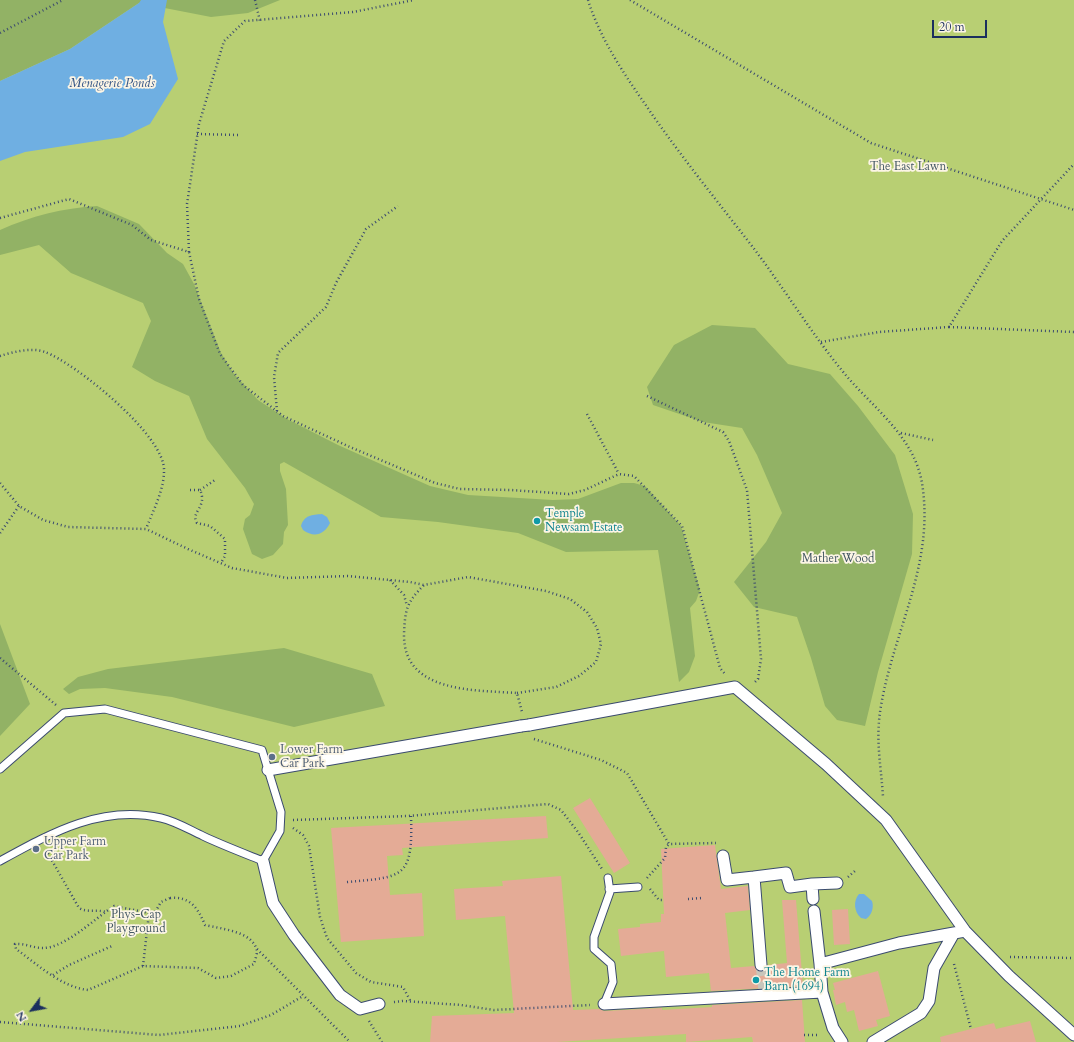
<!DOCTYPE html>
<style>
body{margin:0}
#map{position:relative;width:1074px;height:1042px;overflow:hidden;background:#f3ecd2;font-family:Cardo,serif}
canvas{display:block}
.north{position:absolute;left:12px;top:990px;width:40px;height:40px;-webkit-text-stroke:3px #fcf5e5;paint-order:stroke;rotate:238deg;font-size:11px;font-weight:700;line-height:16px;text-align:center;color:#1b2f5e}
.north::after{content:'';display:block;margin:auto;width:14px;height:18px;background:#1b2f5e;clip-path:polygon(50% 0,100% 100%,50% 72%,0 100%)}
.scale{position:absolute;left:932px;top:20px;width:55px;height:18px;box-sizing:border-box;border:2px solid #1b2f5e;border-top:0;padding-left:5px;font-size:12px;line-height:14px;white-space:nowrap;color:#1b2f5e;-webkit-text-stroke:3px #fcf5e5;paint-order:stroke}
</style>
<div id="map">
<canvas width="1074" height="1042"></canvas>
<div class="north">N</div>
<div class="scale">20 m</div>
</div>
<script>
const c = document.querySelector('canvas').getContext('2d');
c.lineJoin = 'round';
function paint(path, color) {
  c.fillStyle = color;
  c.fill(path, 'evenodd');
}
function strokePath(path, color, width, dash) {
  c.strokeStyle = color;
  c.lineWidth = width;
  c.lineCap = dash ? 'butt' : 'round';
  c.setLineDash(dash || []);
  c.stroke(path);
}
function drawText(font, color, halo, rows, align = 'center') {
  c.font = font + ' Cardo,serif';
  c.lineWidth = 3.5;
  c.setLineDash([]);
  c.textBaseline = 'middle';
  c.strokeStyle = halo;
  c.fillStyle = color;
  for (const [text, x, y, turn = 0] of rows) {
    c.save();
    c.translate(x, y);
    c.rotate((+turn || 0) * Math.PI / 180);
    c.textAlign = isNaN(turn) ? turn : align;
    if (halo) c.strokeText(text, 0, 0);
    c.fillText(text, 0, 0);
    c.restore();
  }
}
paint(new Path2D(`
 M 0,0 L 1074,0 L 1074,1042 L 0,1042 Z`), '#b8cf73');
paint(new Path2D(`
 M 0,0 L 280,0 L 248,13 L 211,17 L 139,3 L 70,49 L 0,81 Z
 M 97,206 L 139,224 L 167,253 L 183,264 L 194,284 L 221,353 L 234,374 L 258,400 L 287,419 L 338,445 L 430,486 L 468,495 L 553,500 L 578,499 L 621,483 L 634,483 L 645,486 L 681,526 L 700,590 L 696,601 L 690,608 L 695,656 L 689,672 L 679,682 L 658,550 L 566,552 L 518,533 L 438,522 L 381,517 L 284,462 L 280,464 L 280,471 L 286,489 L 288,525 L 284,532 L 283,544 L 273,555 L 262,559 L 252,554 L 243,529 L 245,519 L 250,515 L 254,504 L 245,488 L 207,439 L 189,396 L 155,381 L 132,367 L 151,321 L 143,303 L 71,273 L 39,245 L 0,255 L 0,230 C 31,216 63,208 97,206 Z
 M 712,325 L 755,328 L 788,364 L 830,374 L 858,406 L 895,455 L 913,514 L 912,554 L 878,672 L 865,726 L 837,720 L 825,706 L 811,658 L 797,617 L 754,607 L 734,582 L 766,542 L 782,513 L 757,455 L 742,428 L 703,422 L 653,405 L 647,387 L 674,345 Z
 M 0,624 L 30,704 L 0,736 Z
 M 284,648 L 372,674 L 385,706 L 294,727 L 172,697 L 105,688 L 80,689 L 69,694 L 63,689 L 78,677 L 108,669 Z`), '#92b265');
paint(new Path2D(`
 M 141,0 L 167,0 L 163,22 L 178,79 L 150,124 L 123,137 L 25,152 L 0,161 L 0,81 L 70,49 L 139,3 Z
 M 322,514 L 327,517 L 330,523 C 324,535 314,538 303,530 L 301,526 C 304,515 312,515 322,514 Z
 M 859,894 L 864,894 L 872,901 C 874,907 872,915 866,919 L 861,918 C 854,912 853,901 859,894 Z`), '#6fafe2');
paint(new Path2D(`
 M 590,798 L 630,863 L 614,873 L 573,808 Z
 M 546,816 L 548,838 L 402,848 L 403,855 L 387,856 L 390,895 L 422,893 L 424,936 L 341,942 L 331,828 Z
 M 715,845 L 721,889 L 748,886 L 750,910 L 725,913 L 731,968 L 754,966 L 758,971 L 762,972 L 765,970 L 768,965 L 787,963 L 782,900 L 796,900 L 803,986 L 711,991 L 709,973 L 666,977 L 664,951 L 621,956 L 618,929 L 640,927 L 640,924 L 661,922 L 661,914 L 664,914 L 661,849 Z
 M 561,876 L 573,1010 L 600,1009 L 604,1011 L 662,1008 L 662,1010 L 712,1007 L 712,1005 L 802,1000 L 805,1042 L 753,1042 L 752,1037 L 686,1042 L 686,1034 L 557,1042 L 430,1042 L 432,1016 L 514,1013 L 505,916 L 456,920 L 454,889 L 503,886 L 502,881 Z
 M 848,909 L 850,944 L 834,945 L 832,910 Z
 M 878,971 L 890,1016 L 876,1020 L 878,1026 L 859,1031 L 854,1010 L 847,1012 L 845,1002 L 836,1005 L 833,990 L 835,990 L 833,983 Z
 M 1030,1021 L 1036,1042 L 941,1042 L 940,1037 L 994,1023 L 996,1029 Z`), '#e4ab96');
strokePath(new Path2D(`
 M 761,965 L 764,990`), '#c8c6bb', 11, [11, 5.5]);
const service = new Path2D(`
 M 0,769 L 64,713 L 105,709 L 262,750 L 281,812 L 280,831 L 263,861 C 243,853 222,845 203,836 C 190,830 175,821 161,818 C 102,804 51,833 0,861
 M 609,889 L 638,887
 M 604,1004 L 613,982 L 611,964 L 594,949 L 594,937 L 610,892 L 608,878`);
const pedestrian = new Path2D(`
 M 529,725 L 735,687 L 826,764 L 886,820 L 965,931 L 1009,976 L 1074,1035
 M 268,770 L 521,726
 M 723,856 L 727,880 L 754,877
 M 263,861 L 273,903 L 294,935 L 340,995 L 360,1009 L 379,1004
 M 813,899 L 812,884 L 837,883
 M 814,911 L 820,964
 M 761,965 L 754,877 L 786,873 L 790,887 L 812,884
 M 822,992 L 833,1028 L 842,1042
 M 604,1004 L 822,992 L 820,964 L 899,943 L 965,931
 M 873,1042 L 921,1013 L 929,1001 L 934,968 L 954,933`);
strokePath(service, '#3b4b6f', 9);
strokePath(pedestrian, '#3b4b6f', 13);
strokePath(new Path2D(`
 M 255,0 L 260,21
 M 588,0 C 600,38 622,71 645,104 C 679,154 718,202 755,250 C 785,290 812,334 844,373 C 872,407 914,436 922,483 C 935,564 894,629 881,706 C 875,739 881,764 883,797
 M 630,0 L 871,143 L 1074,210
 M 0,33 L 63,0
 M 197,134 L 239,135
 M 0,218 L 69,199 L 132,225 L 151,240 L 189,252 L 199,299 L 220,354 L 243,385 L 283,416 L 350,447 L 435,483 L 460,489 L 511,490 L 569,494 L 585,490 L 619,474 L 634,476 L 682,526 L 720,668 L 725,674
 M 189,252 L 187,204 L 199,124 L 224,41 L 245,21 L 353,12 L 414,0
 M 949,327 L 1074,332
 M 821,342 L 879,332 L 949,327 L 1002,241 L 1074,164
 M 0,356 C 13,352 32,347 45,352 C 75,363 166,436 164,471 C 164,490 153,511 146,529
 M 647,396 L 723,432 L 729,441 L 747,490 L 761,659 L 758,679 L 753,684
 M 277,411 L 274,377 L 278,353 L 326,307 L 336,283 L 366,229 L 398,206
 M 587,414 L 619,474
 M 901,433 L 933,440
 M 0,483 L 19,506 L 43,520 L 68,527 L 146,529 L 188,549 L 232,568 L 287,578 L 348,576 L 410,582 L 424,585
 M 190,490 L 200,490 C 208,507 190,512 197,523 L 210,526 L 225,539 L 225,556 L 221,563
 M 200,490 L 215,480
 M 0,533 L 19,506
 M 390,580 L 404,595 L 407,606
 M 0,658 L 56,705
 M 517,693 L 556,687 L 579,676 L 596,662 L 601,644 L 597,628 L 587,612 L 570,599 L 546,591 L 468,577 L 424,585 C 407,602 405,609 404,634 C 403,693 474,690 517,693 L 522,712
 M 534,739 L 601,760 L 627,773 L 669,844 L 716,843
 M 293,820 L 408,816 L 548,804 L 561,810 L 578,832 L 602,869
 M 293,828 L 303,835 L 309,846 L 320,917 L 327,938 L 356,973 L 371,982 L 403,987 L 411,1002
 M 46,850 L 79,908 C 88,913 96,909 106,912
 M 848,877 L 856,870
 M 647,878 L 665,858 L 666,847 L 669,844
 M 347,882 C 404,877 413,878 411,816
 M 650,889 L 659,900 L 664,900
 M 170,898 C 190,896 198,908 205,925 C 221,929 253,931 257,951 C 257,955 255,960 254,964 L 231,976 L 216,978 L 198,968 L 143,966 L 88,990 C 61,987 37,964 16,949 L 15,944 C 24,943 33,948 43,948 C 65,948 94,919 114,906 L 154,914 L 161,902 Z
 M 688,899 L 702,898
 M 257,949 L 350,1042
 M 1010,957 L 1074,958
 M 954,964 L 971,1029
 M 143,966 L 149,913
 M 53,975 L 69,965 L 112,946
 M 394,1002 L 403,1001 L 461,1005 L 494,1010 L 590,1005
 M 369,1021 L 382,1042
 M 0,1022 L 159,1035 L 240,1026 L 271,1015 L 303,996
 M 804,1035 L 820,1035`), '#3b4b6f', 2.5, [1, 3]);
strokePath(service, '#fff', 7);
strokePath(pedestrian, '#fff', 11);
const pedestrianBridge = new Path2D(`
 M 521,726 L 529,725`);
strokePath(pedestrianBridge, '#3b4b6f', 13, []);
strokePath(pedestrianBridge, '#fff', 11);
for (const [x, y, r, color] of [
 [537,521,4,"#0f9aa8"],
 [272,757,4,"#5c6f8a"],
 [36,849,4,"#5c6f8a"],
 [756,980,4,"#0f9aa8"]
]) {
  const dot = new Path2D();
  dot.arc(x, y, r, 0, 2 * Math.PI);
  c.fillStyle = color;
  c.fill(dot);
  strokePath(dot, '#fcf5e5', 1.5);
}
drawText('12px', '#425763', '#fcf5e5', [
 ["The East Lawn",908,167],
 ["Mather Wood",838,559],
 ["Phys-Cap",136,915],
 ["Playground",136,929]
]);
drawText('12px', '#0d838f', '#fcf5e5', [
 ["Temple",545,514],
 ["Newsam Estate",545,528],
 ["The Home Farm",764,973],
 ["Barn (1694)",764,987]
], 'left');
drawText('12px', '#4e5e75', '#fcf5e5', [
 ["Lower Farm",280,750],
 ["Car Park",280,764],
 ["Upper Farm",44,842],
 ["Car Park",44,856]
], 'left');
drawText('italic 13px', '#345586', '#fcf5e5', [
 ["Menagerie Ponds",112,84]
]);
</script>
